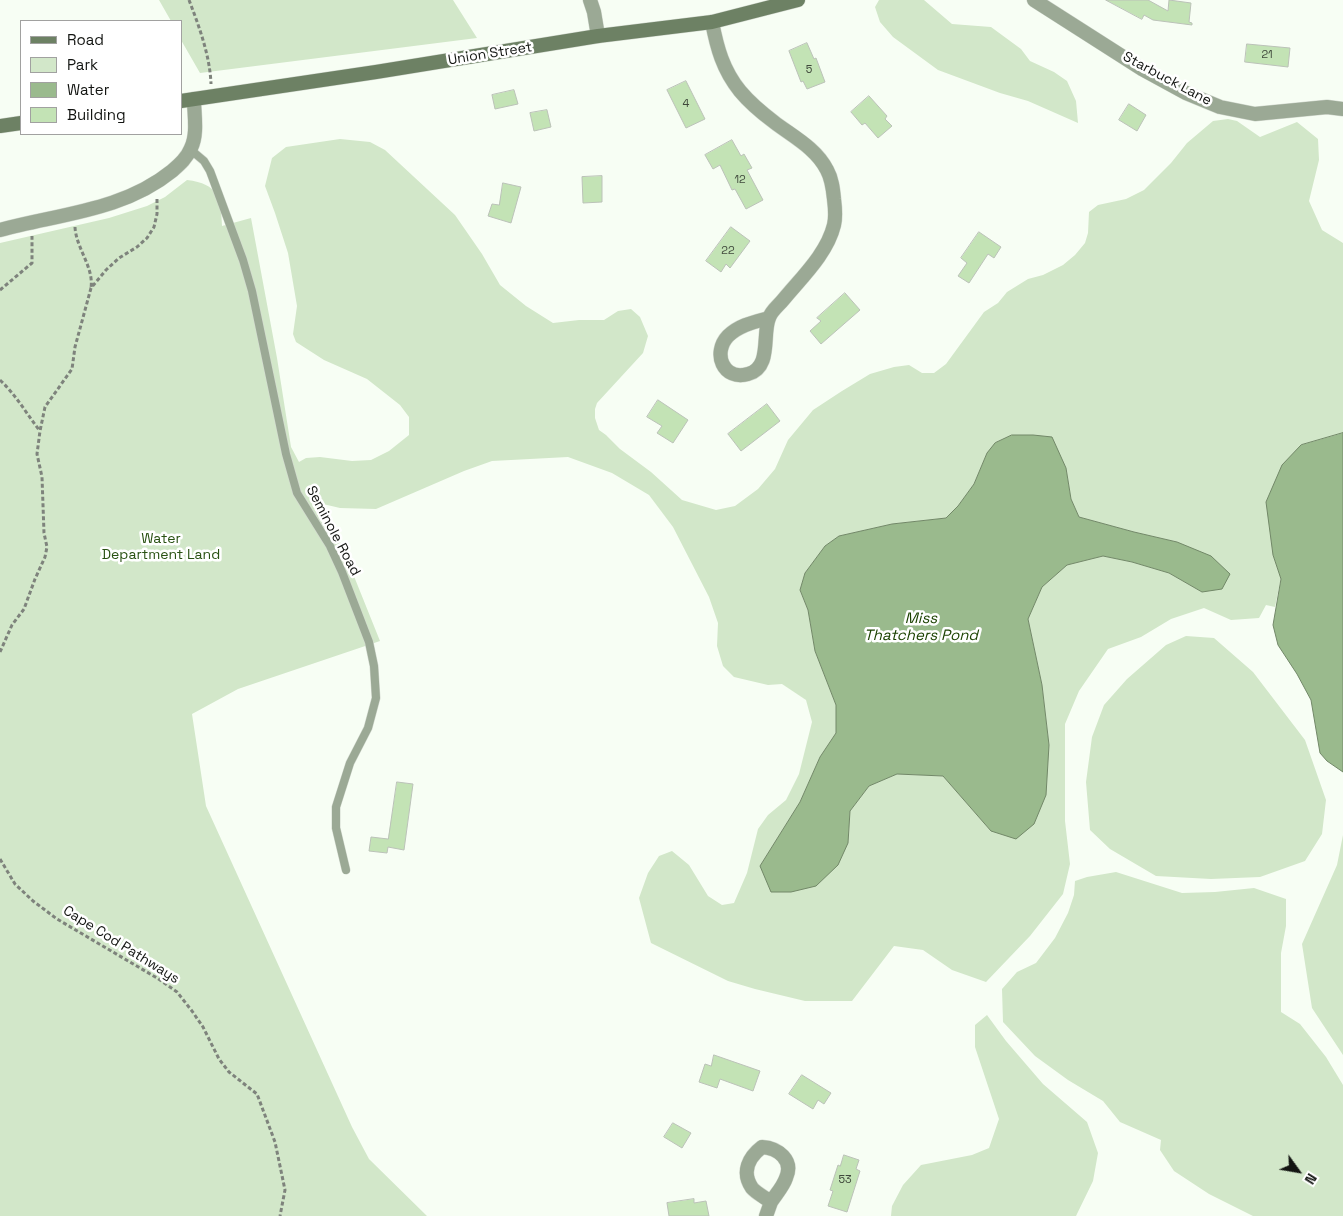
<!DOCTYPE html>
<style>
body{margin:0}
#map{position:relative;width:1343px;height:1216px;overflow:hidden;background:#f7fef4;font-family:"Space Grotesk",sans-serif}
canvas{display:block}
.legend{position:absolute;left:20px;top:20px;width:162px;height:115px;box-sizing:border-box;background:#fff;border:1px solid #a1a1a0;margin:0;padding:6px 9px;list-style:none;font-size:15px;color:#131512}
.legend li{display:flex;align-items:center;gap:10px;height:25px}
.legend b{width:25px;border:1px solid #a1a1a0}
.north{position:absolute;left:1273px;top:1146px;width:50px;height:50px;-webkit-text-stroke:4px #fff;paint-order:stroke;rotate:122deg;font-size:14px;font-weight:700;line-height:20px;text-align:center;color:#131512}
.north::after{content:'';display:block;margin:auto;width:18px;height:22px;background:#131512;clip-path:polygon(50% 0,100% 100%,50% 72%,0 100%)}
</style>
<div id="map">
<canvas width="1343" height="1216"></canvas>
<ul class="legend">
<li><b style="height:6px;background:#6d8164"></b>Road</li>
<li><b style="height:14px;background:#d2e7c9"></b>Park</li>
<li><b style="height:14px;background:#9aba8d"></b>Water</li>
<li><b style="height:14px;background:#c3e3b5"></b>Building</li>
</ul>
<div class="north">N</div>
</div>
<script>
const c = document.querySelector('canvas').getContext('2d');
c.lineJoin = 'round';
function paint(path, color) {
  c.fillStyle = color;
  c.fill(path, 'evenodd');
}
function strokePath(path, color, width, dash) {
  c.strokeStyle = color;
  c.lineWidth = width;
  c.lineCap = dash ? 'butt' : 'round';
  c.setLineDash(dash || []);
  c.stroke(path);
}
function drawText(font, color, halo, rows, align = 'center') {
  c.font = font + ' "Space Grotesk",sans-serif';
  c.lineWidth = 5;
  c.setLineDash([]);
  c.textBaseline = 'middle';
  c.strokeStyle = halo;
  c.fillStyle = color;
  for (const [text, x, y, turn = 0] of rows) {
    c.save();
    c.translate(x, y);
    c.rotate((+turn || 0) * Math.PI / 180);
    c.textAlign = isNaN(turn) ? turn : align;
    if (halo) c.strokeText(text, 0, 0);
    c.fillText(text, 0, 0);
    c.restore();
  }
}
paint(new Path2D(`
 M 159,0 L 453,0 L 477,38 L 200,73 L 181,40 L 181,21 L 171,21 Z
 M 879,0 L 924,0 L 952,24 L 991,27 L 1021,49 L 1030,61 L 1054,72 L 1067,81 L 1076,101 L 1078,123 L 1028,101 L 1000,93 L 938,70 L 893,37 L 880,22 L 875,7 Z
 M 1228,119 L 1237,121 L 1260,137 L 1297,122 L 1318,139 L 1319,160 L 1309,201 L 1322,230 L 1343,243 L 1343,433 L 1301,445 L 1273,555 L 1281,578 L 1275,607 L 1266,605 L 1259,618 L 1231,620 L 1204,608 L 1171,619 L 1141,637 L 1108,649 L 1079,691 L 1065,724 L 1065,821 L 1070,864 L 1063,894 L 1030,936 L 986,982 L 952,970 L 923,950 L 894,946 L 852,1001 L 805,1001 L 755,989 L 728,981 L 651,943 L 639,898 L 648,873 L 659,856 L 672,851 L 689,865 L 708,896 L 722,905 L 734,903 L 747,873 L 758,829 L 768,815 L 786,800 L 799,774 L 812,722 L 806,700 L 782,684 L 768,685 L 734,677 L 723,666 L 717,646 L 718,623 L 709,597 L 673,527 L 649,495 L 612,473 L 568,457 L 492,461 L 464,471 L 376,509 L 340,508 L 323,504 L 333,524 L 380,641 L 238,689 L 192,714 L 206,806 L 352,1127 L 369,1159 L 427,1216 L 0,1216 L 0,243 L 109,218 L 147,206 L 165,197 L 187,180 C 219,184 221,198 222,226 L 251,218 L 277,358 L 291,447 L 299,462 L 306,458 L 320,457 L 352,461 L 371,460 L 389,451 L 409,435 L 409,417 L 400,405 L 367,379 L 324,360 L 296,342 L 293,334 L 297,306 L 288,253 L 275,213 L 265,186 L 272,158 L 286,147 L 340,139 L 370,142 L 385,150 L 455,215 L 482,254 L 500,285 L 526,306 L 553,323 L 579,320 L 604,320 L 618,311 L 631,309 L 640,317 L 648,336 L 643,353 L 597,403 L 595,409 L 595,418 L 599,430 L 606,435 L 620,449 L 651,472 L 682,500 L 716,510 L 735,506 L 758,489 L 775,469 L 788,440 L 813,410 L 842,391 L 870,374 L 894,367 L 909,365 L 922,373 L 934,373 L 946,364 L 984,312 L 998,303 L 1007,292 L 1028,279 L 1043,275 L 1063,265 L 1075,255 L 1085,243 L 1088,233 L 1089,212 L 1098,205 L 1126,199 L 1144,190 L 1171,163 L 1187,143 L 1213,121 ZM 987,453 L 1066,468 L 1071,499 L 1079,517 L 1134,532 L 1177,542 L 1202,592 L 1169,573 L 1132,562 L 1103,556 L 1067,565 L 1042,587 L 1028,619 L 1042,685 L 1049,745 L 991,831 L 943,776 L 897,774 L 869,786 L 850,811 L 848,843 L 760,866 L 800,802 L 820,757 L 836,733 L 836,705 L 815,651 L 808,610 L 800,591 L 805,573 L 825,546 L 839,536 L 892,524 L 946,518 L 958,506 L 974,484 Z
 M 1186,636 L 1214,638 L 1253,672 L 1305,740 L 1326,800 L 1322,834 L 1305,861 L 1260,877 L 1211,879 L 1156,876 L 1110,849 L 1090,830 L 1086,782 L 1092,737 L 1104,705 L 1127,679 L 1166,645 Z
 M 1343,835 L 1343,1055 L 1312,1008 L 1302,944 L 1337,865 Z
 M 1116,872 L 1182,893 L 1215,892 L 1254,888 L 1286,899 L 1286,926 L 1281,953 L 1281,1012 L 1300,1024 L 1326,1057 L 1343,1085 L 1343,1216 L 1253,1216 L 1209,1194 L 1174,1171 L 1160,1150 L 1161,1140 L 1120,1122 L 1103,1101 L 1068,1080 L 1035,1056 L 1003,1022 L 1002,989 L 1017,972 L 1036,963 L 1055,938 L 1068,913 L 1074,895 L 1075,881 L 1087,877 Z
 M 987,1015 L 1006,1041 L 1043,1084 L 1087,1122 L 1098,1153 L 1093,1181 L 1076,1216 L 891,1216 L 892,1206 L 903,1185 L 921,1165 L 972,1155 L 989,1148 L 999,1119 L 975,1047 L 975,1025 Z`), '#d2e7c9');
const water = new Path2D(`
 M 1343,433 L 1343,772 L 1327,761 L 1320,753 L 1311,700 L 1297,674 L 1278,645 L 1273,625 L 1281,579 L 1273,555 L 1266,502 L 1282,465 L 1301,445 Z
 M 1012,435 L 1033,435 L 1052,437 L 1066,468 L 1071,499 L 1079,517 L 1134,532 L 1177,542 L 1211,556 L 1230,574 L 1222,589 L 1202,592 L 1169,573 L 1132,562 L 1103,556 L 1067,565 L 1042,587 L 1028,619 L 1042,685 L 1049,745 L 1046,795 L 1034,824 L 1016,839 L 991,831 L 943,776 L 897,774 L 869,786 L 850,811 L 848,843 L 838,865 L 816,886 L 791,892 L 771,892 L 760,866 L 800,802 L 820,757 L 836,733 L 836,705 L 815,651 L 808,610 L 800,590 L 805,573 L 825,546 L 839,536 L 892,524 L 946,518 L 958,506 L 974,484 L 987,453 L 995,443 Z`);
paint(water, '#9aba8d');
strokePath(water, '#728868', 1);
const building = new Path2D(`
 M 1106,0 L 1148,0 L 1168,11 L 1169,0 L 1191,3 L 1189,22 L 1192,23 L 1192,25 L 1153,20 L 1144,15 L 1142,19 Z
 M 807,43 L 814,59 L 816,58 L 825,82 L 807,89 L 803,81 L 801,82 L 789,51 Z
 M 1247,44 L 1290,48 L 1288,67 L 1245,62 Z
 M 686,81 L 705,119 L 686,128 L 667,90 Z
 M 514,90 L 518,104 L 495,109 L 492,95 Z
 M 869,96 L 887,116 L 885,119 L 892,126 L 878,138 L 865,123 L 862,125 L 851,112 Z
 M 1129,104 L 1146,115 L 1137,131 L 1119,120 Z
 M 547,110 L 551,127 L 534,131 L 530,113 Z
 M 732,140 L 741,156 L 744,154 L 752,168 L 747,170 L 763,200 L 746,209 L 735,189 L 732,190 L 720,165 L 713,169 L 705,155 Z
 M 602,176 L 602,202 L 583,203 L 582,177 Z
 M 503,183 L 521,187 L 511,223 L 488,216 L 492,204 L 499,205 Z
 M 731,227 L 750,241 L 730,268 L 726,264 L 721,272 L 706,261 Z
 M 979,232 L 1001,247 L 994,258 L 988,254 L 969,283 L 958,276 L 967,263 L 961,258 Z
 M 845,293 L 860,310 L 821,344 L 810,331 L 821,321 L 817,318 Z
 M 658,400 L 688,420 L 673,443 L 657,433 L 662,426 L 647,417 Z
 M 767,404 L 780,421 L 741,451 L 728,434 Z
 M 397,782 L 413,784 L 404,850 L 388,847 L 387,853 L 369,851 L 371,837 L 388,839 Z
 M 714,1055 L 760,1071 L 753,1091 L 720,1079 L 717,1088 L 699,1082 L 705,1064 L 711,1066 Z
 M 802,1075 L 831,1093 L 824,1104 L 818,1100 L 813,1109 L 789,1094 Z
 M 673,1123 L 691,1133 L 682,1148 L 664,1137 Z
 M 844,1155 L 859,1160 L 856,1169 L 860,1171 L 847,1212 L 828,1206 L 833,1191 L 830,1190 L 838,1165 L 840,1166 Z
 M 694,1199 L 694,1203 L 706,1201 L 709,1216 L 669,1216 L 667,1203 Z`);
paint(building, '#c3e3b5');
strokePath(building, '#bbc2b8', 1);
const service = new Path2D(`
 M 191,150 L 204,161 L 210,171 L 243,260 L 252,291 L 286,454 L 297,493 L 330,546 L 342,572 L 369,642 L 374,666 L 376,698 L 368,728 L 350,763 L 336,807 L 336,828 L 346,870`);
const minor = new Path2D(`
 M 590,0 L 594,12 L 598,36
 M 1034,0 L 1142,69 L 1186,93 L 1220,107 L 1255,114 L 1327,107 L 1343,109
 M 712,22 C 717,48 723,70 740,91 C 750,103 762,113 774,122 C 792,136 816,148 827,170 C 832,179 833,189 834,199 C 835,207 836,217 834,225 C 827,254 801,278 783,300 C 779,305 771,311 769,318 C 762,334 772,368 748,374 C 723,381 712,353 728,336 C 739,325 754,322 769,318
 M 0,230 C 58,214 123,211 172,171 C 180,164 187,158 191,148 C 198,134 194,114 194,99
 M 762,1147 C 778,1148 794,1160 786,1178 C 783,1187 776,1194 771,1202 C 766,1198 756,1193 752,1188 C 741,1172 749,1157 762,1147 Z
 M 766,1216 L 771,1202`);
const secondary = new Path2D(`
 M 181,101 L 376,72 L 598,36 L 712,22 L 798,0
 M 0,126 L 21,123`);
strokePath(service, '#d3d9d0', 9);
strokePath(minor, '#d3d9d0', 15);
strokePath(secondary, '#d3d9d0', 15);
strokePath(new Path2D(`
 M 189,0 C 199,26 210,56 211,84
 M 75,227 C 76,248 94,267 91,288
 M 0,290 L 32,263 L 32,236
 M 0,380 C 16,395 26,413 40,431
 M 0,652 L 12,625 L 24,609 L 35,579 L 45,557 L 47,547 L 44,533 L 42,477 L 37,454 L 40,431 L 45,407 L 72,369 L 75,347 L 91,288 L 106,270 L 119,258 L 137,247 L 147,238 L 154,227 L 157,214 L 157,198
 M 0,859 L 15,884 L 33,901 L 57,919 L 157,978 L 177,992 L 192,1011 L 203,1027 L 219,1059 L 229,1072 L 257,1094 L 275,1142 L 285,1190 L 280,1216`), '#7e837c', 3, [4, 2.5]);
strokePath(service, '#9ba995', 8);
strokePath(minor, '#9ba995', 14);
strokePath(secondary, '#6d8164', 14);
drawText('11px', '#3f483b', null, [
 ["21",1267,55],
 ["5",809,70],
 ["4",686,104],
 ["12",740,180],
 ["22",728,251],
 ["53",845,1180]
]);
drawText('14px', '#131512', '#fff', [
 ["Union Street",490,54,-9],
 ["Starbuck Lane",1167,79,28],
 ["Seminole Road",333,531,62],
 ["Cape Cod Pathways",121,945,32]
]);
drawText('14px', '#295112', '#fff', [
 ["Water",161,539],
 ["Department Land",161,555]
]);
drawText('italic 15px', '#1b4200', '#fff', [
 ["Miss",921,619],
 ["Thatchers Pond",921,636]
]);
</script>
